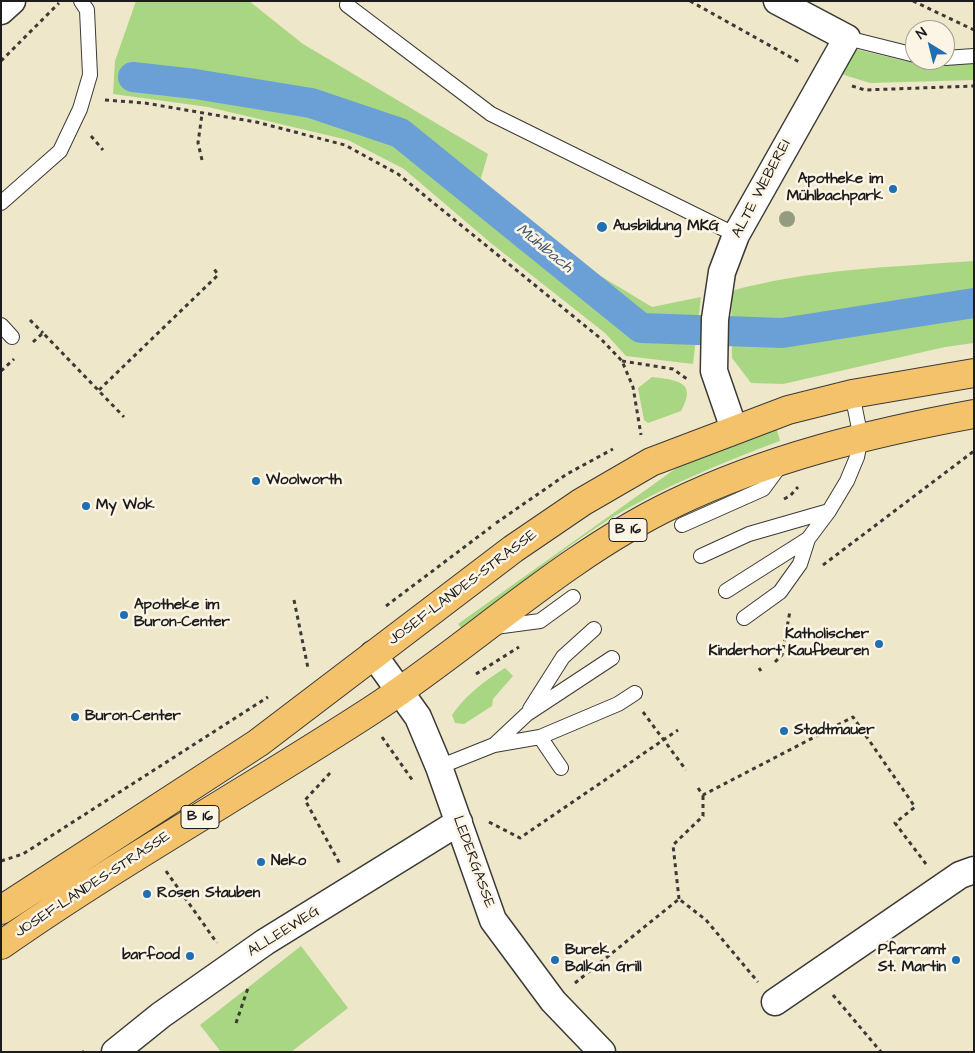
<!DOCTYPE html>
<meta charset="utf-8">
<style>
body{margin:0}
#map{position:relative;width:975px;height:1053px;overflow:hidden;background:#eee7ca;font-family:"Architects Daughter",sans-serif}
canvas{display:block}
.frame{position:absolute;inset:0;border:2px solid #1c1c1c;pointer-events:none}
.north{position:absolute;left:905px;top:20px;width:50px;height:50px;box-sizing:border-box;background:#fcf5e5;border:1px solid #a29e95;border-radius:50%;rotate:324deg;font-size:14px;font-weight:700;line-height:20px;text-align:center;color:#1c1c1c}
.north::after{content:'';display:block;margin:auto;width:18px;height:22px;background:#1f6fb2;clip-path:polygon(50% 0,100% 100%,50% 72%,0 100%)}
</style>
<div id="map">
<canvas width="975" height="1053"></canvas>
<div class="frame"></div>
<div class="north">N</div>
</div>
<script>
const c = document.querySelector('canvas').getContext('2d');
c.lineJoin = 'round';
function paint(path, color) {
  c.fillStyle = color;
  c.fill(path, 'evenodd');
}
function strokePath(path, color, width, dash) {
  c.strokeStyle = color;
  c.lineWidth = width;
  c.lineCap = dash ? 'butt' : 'round';
  c.setLineDash(dash || []);
  c.stroke(path);
}
function drawText(font, color, halo, rows, align = 'center') {
  c.font = font + ' "Architects Daughter",sans-serif';
  c.lineWidth = 5;
  c.setLineDash([]);
  c.textBaseline = 'middle';
  c.strokeStyle = halo;
  c.fillStyle = color;
  for (const [text, x, y, turn = 0] of rows) {
    c.save();
    c.translate(x, y);
    c.rotate((+turn || 0) * Math.PI / 180);
    c.textAlign = isNaN(turn) ? turn : align;
    if (halo) c.strokeText(text, 0, 0);
    c.fillText(text, 0, 0);
    c.restore();
  }
}
paint(new Path2D(`
 M 136,1 L 249,1 L 303,44 L 488,154 L 478,188 L 541,240 L 652,307 L 701,297 L 693,364 L 626,356 L 605,333 L 492,244 L 404,169 L 348,140 L 208,107 L 113,94 L 115,61 Z
 M 855,49 L 905,61 L 974,63 L 974,80 L 870,83 L 841,74 Z
 M 974,261 L 974,343 L 945,347 L 783,384 L 751,383 L 732,358 L 731,291 C 810,269 893,267 974,261 Z
 M 652,377 C 676,380 698,381 681,411 L 648,423 L 644,420 L 638,388 Z
 M 776,427 L 780,441 C 721,463 662,487 608,520 C 558,551 509,594 462,629 L 458,624 L 682,464 Z
 M 505,668 L 513,676 L 493,699 L 492,706 L 464,724 L 455,723 L 452,715 C 466,695 484,681 505,668 Z
 M 301,946 L 348,1008 L 291,1052 L 221,1052 L 200,1025 Z`), '#a9d682');
strokePath(new Path2D(`
 M 133,77 L 195,84 L 311,103 L 400,133 L 641,328 L 782,333 L 974,303`), '#6ba0d7', 30);
const lane = new Path2D(`
 M 348,1 L 347,5 L 491,114 L 736,235
 M 847,38 L 915,55
 M 945,58 L 974,56
 M 1,203 L 60,151 L 80,109 L 90,75 L 87,10 L 81,1
 M 1,325 L 12,337
 M 682,525 L 763,489 L 780,466
 M 701,556 L 749,534 L 829,511
 M 726,591 L 808,539
 M 744,618 L 780,592 L 800,564 L 808,539 L 829,511 L 847,481 L 857,457 L 861,438 L 852,394
 M 495,627 L 540,621 L 573,597
 M 530,709 L 563,657 L 594,629
 M 540,737 L 561,768
 M 494,745 L 527,714 L 612,658
 M 439,767 L 494,745 L 540,737 L 618,704 L 635,693`);
const street = new Path2D(`
 M 1,11 L 12,1
 M 734,429 L 714,371 L 715,319 L 722,272 L 736,235 L 847,38 L 777,1
 M 373,654 L 418,717 L 439,767 L 493,920 L 553,1001 L 602,1052
 M 775,1002 L 960,875 L 974,870
 M 115,1052 L 161,1015 L 265,942 L 459,822`);
const primary = new Path2D(`
 M 1,910 L 258,743 L 513,549 L 582,502 L 651,462 L 788,410 L 852,394 L 974,373
 M 1,945 C 121,861 249,790 372,710 C 473,644 563,557 673,504 C 768,458 871,433 974,414`);
strokePath(lane, '#3c3a36', 16);
strokePath(street, '#3c3a36', 29);
strokePath(primary, '#3c3a36', 30);
strokePath(new Path2D(`
 M 690,1 L 801,63
 M 913,1 L 974,30
 M 1,61 L 59,3
 M 852,86 L 865,90 L 974,86
 M 105,100 L 145,103 L 256,122 L 345,145 L 398,174 L 600,338 L 622,361 L 633,387 L 641,435
 M 91,136 L 103,150
 M 202,160 L 198,143 L 202,114
 M 30,320 L 43,333
 M 33,342 L 43,333 L 124,417
 M 622,361 L 673,369 L 687,379
 M 1,371 L 14,359
 M 99,390 L 218,275 L 213,267
 M 784,499 L 790,496 L 798,487
 M 496,523 L 567,474 L 613,449
 M 823,565 L 974,451
 M 294,600 L 308,668
 M 386,606 L 491,527
 M 775,662 L 782,655 L 790,611
 M 759,668 L 761,671
 M 476,674 L 519,647
 M 643,712 L 686,770
 M 382,737 L 413,781
 M 330,773 L 305,800 L 340,864
 M 698,788 L 703,795 L 853,717 L 915,807 L 895,823 L 926,864
 M 489,822 L 520,838 L 678,730
 M 1,861 L 23,854 L 268,697
 M 166,871 L 217,943
 M 679,899 L 673,845 L 703,816 L 703,795
 M 575,983 L 679,899 L 706,920 L 758,982
 M 833,995 L 881,1052
 M 236,1023 L 248,988
 M 82,1051 L 83,1052`), '#3c3a36', 3, [4, 4]);
strokePath(lane, '#fff', 14);
strokePath(street, '#fff', 26);
strokePath(primary, '#f4c26a', 28);
c.fillStyle = '#959b7e';
for (const [x, y] of [
 [787,219]
]) {
  c.beginPath();
  c.arc(x, y, 8, 0, 2 * Math.PI);
  c.fill();
}
for (const [x, y, r, color] of [
 [893,189,5,"#1f6fb2"],
 [602,227,6,"#1f6fb2"],
 [256,481,5,"#1f6fb2"],
 [86,506,5,"#1f6fb2"],
 [124,615,5,"#1f6fb2"],
 [879,644,5,"#1f6fb2"],
 [75,717,5,"#1f6fb2"],
 [784,731,5,"#1f6fb2"],
 [261,862,5,"#1f6fb2"],
 [147,894,5,"#1f6fb2"],
 [190,956,5,"#1f6fb2"],
 [555,960,5,"#1f6fb2"],
 [956,960,5,"#1f6fb2"]
]) {
  const dot = new Path2D();
  dot.arc(x, y, r, 0, 2 * Math.PI);
  c.fillStyle = color;
  c.fill(dot);
  strokePath(dot, '#fcf5e5', 2);
}
for (const [x, y, w] of [
 [628,530,38],
 [200,817,38]
]) {
  const box = new Path2D();
  box.roundRect(x - w / 2, y - 11.5, w, 23, 4);
  c.fillStyle = '#fcf5e5';
  c.fill(box);
  strokePath(box, '#1c1c1c', 1);
}
drawText('bold 14px', '#1c1c1c', null, [
 ["B 16",628,530],
 ["B 16",200,817]
]);
drawText('bold 15px', '#1c1c1c', '#fcf5e5', [
 ["Apotheke im",883,180,"right"],
 ["Mühlbachpark",883,197,"right"],
 ["Ausbildung MKG",613,227],
 ["Woolworth",266,481],
 ["My Wok",96,506],
 ["Apotheke im",134,606],
 ["Buron-Center",134,623],
 ["Katholischer",869,635,"right"],
 ["Kinderhort Kaufbeuren",869,652,"right"],
 ["Buron-Center",85,717],
 ["Stadtmauer",794,731],
 ["Neko",271,862],
 ["Rosen Stauben",157,894],
 ["Burek",565,951],
 ["Balkan Grill",565,968],
 ["Pfarramt",946,951,"right"],
 ["St. Martin",946,968,"right"],
 ["barfood",180,956,"right"]
], 'left');
drawText('15px', '#1c1c1c', '#fcf5e5', [
 ["ALTE WEBEREI",762,189,-62],
 ["JOSEF-LANDES-STRASSE",463,588,-37],
 ["LEDERGASSE",473,862,70],
 ["JOSEF-LANDES-STRASSE",93,885,-33],
 ["ALLEEWEG",284,932,-32]
]);
drawText('italic 16px', '#405770', '#fcf5e5', [
 ["Mühlbach",544,249,39]
]);
</script>
